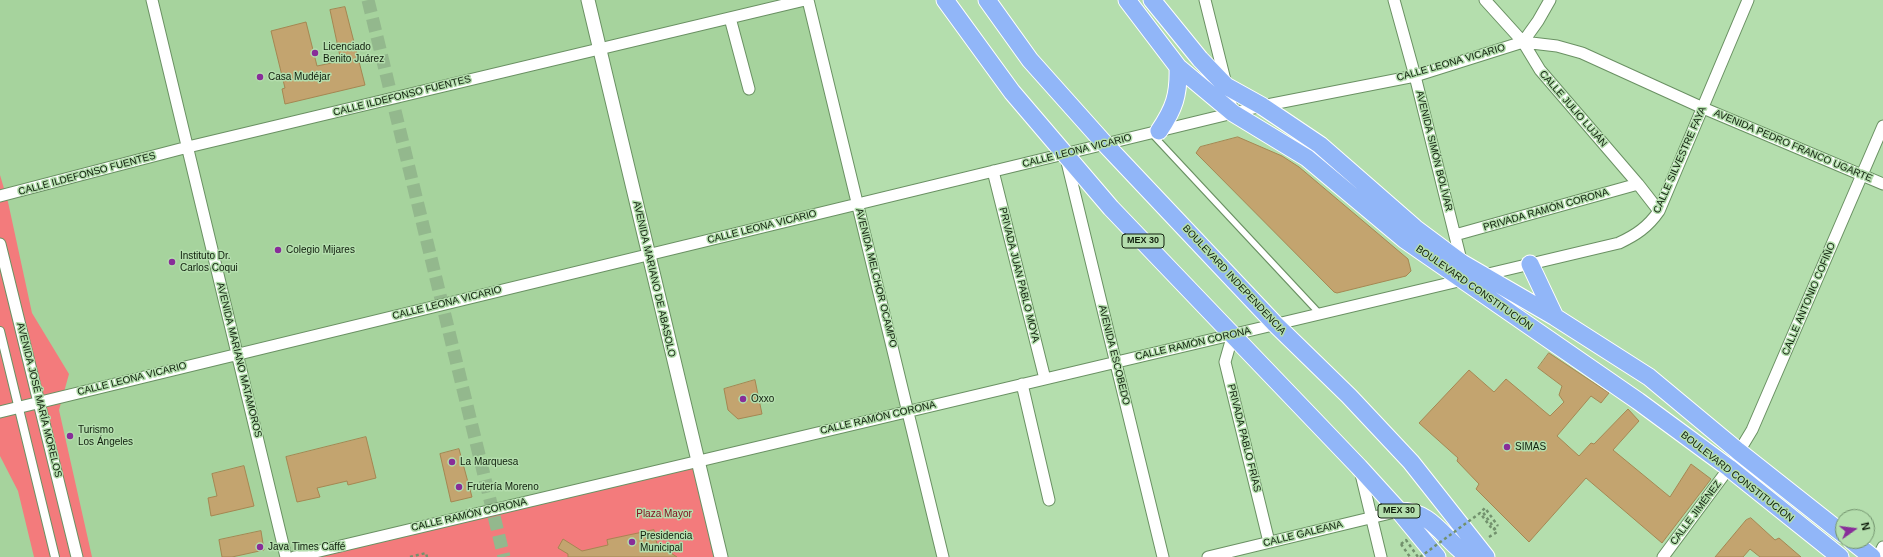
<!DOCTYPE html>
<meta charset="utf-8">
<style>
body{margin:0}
#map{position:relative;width:1883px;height:557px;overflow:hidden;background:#b4dead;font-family:Helvetica,sans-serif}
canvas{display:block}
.north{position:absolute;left:1835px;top:509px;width:40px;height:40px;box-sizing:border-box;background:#b4dead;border:1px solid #72926d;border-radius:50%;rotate:76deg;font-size:11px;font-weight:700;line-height:16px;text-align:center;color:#101f0d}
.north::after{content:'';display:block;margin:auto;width:14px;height:18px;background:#882d99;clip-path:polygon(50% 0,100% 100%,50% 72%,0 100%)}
</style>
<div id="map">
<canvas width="1883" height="557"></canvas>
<div class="north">N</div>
</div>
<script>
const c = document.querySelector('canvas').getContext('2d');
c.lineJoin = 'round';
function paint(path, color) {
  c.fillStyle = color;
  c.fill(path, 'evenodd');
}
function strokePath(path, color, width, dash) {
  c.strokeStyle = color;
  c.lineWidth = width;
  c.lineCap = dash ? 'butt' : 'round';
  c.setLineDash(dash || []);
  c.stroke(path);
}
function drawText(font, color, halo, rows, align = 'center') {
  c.font = font + ' Helvetica,sans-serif';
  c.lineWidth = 3;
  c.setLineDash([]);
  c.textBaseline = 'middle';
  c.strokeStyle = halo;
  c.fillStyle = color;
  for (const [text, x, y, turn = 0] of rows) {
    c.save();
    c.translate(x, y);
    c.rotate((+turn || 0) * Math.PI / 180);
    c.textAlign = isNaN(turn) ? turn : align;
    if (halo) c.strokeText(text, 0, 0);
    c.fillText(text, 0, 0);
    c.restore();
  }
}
paint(new Path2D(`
 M 0,0 L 804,0 L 939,557 L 0,557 Z`), '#a6d39d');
paint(new Path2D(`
 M 0,175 L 8,202 L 32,313 L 69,374 L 59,410 L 92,557 L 34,557 L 18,491 L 0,456 Z
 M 697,462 L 720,557 L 295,557 Z`), '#f37b7c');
const building = new Path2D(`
 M 345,7 L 365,85 L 285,104 L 282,89 L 285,88 L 271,31 L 306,22 L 317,66 L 341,61 L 330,10 Z
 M 1238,137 L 1282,156 L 1299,167 L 1408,259 L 1411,271 L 1406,276 L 1337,293 L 1334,292 L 1196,153 L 1200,147 Z
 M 1549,353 L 1609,393 L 1601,403 L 1591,396 L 1557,436 L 1579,456 L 1591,443 L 1594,444 L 1628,409 L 1639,421 L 1613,450 L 1670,497 L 1691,464 L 1711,479 L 1662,543 L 1586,478 L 1529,542 L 1476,489 L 1479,484 L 1457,461 L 1458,458 L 1419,423 L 1469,370 L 1494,392 L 1506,379 L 1550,416 L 1564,402 L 1559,395 L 1562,386 L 1538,368 Z
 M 755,380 L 762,414 L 738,419 L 728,410 L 724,389 Z
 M 366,437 L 376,478 L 348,485 L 347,481 L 317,488 L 320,497 L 297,502 L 286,457 Z
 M 459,449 L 472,497 L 451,502 L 440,454 Z
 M 244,466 L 254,506 L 211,516 L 208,498 L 217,496 L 212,474 Z
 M 1751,518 L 1775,540 L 1779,538 L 1801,557 L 1760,557 L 1750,549 L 1743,557 L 1715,557 L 1746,520 Z
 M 654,530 L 657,544 L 677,557 L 568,557 L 568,554 L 558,548 L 563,539 L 582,551 L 608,545 L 607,540 Z
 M 261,531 L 264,550 L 232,557 L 222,557 L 219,540 Z`);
paint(building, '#c3a46f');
strokePath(building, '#a58752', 1);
strokePath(new Path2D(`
 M 368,0 L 504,557`), '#93b88d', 13, [13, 6]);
const service = new Path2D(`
 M 1153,135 L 1320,314`);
const pedestrian = new Path2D(`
 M 0,331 L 55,557`);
const minor = new Path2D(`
 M 152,0 L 286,557
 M 808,0 L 943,557
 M 1205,0 L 1233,112
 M 1394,0 L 1415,76 L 1462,264
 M 1485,0 L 1523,42 L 1540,70 L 1638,184 L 1659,211
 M 730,18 L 749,89
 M 1523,42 L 1538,21 L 1550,0
 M 1066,158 L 1163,557
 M 993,171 L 1045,379
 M 0,196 L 188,147 L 805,0
 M 1455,235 L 1638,184
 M 0,244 L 77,557
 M 1233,334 L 1225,362 L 1269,542
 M 1022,384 L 1049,500
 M 0,412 L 1262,106 L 1415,76 L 1523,42 L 1557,46 L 1582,53 L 1703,108 L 1883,184
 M 1360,470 L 1381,557
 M 294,557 L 1619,243 C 1636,235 1648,227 1659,211 L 1748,0
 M 1208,557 L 1399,511
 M 1663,557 L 1729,468 L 1752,430 L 1883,126
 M 1878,557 L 1883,547`);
const tertiary = new Path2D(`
 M 588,0 L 721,557`);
const primary = new Path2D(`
 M 945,0 L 1012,92 L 1111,208 L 1359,467 L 1399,511 L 1437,557
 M 987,0 L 1030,60 L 1105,144 L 1275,324 L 1349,396 L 1411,462 L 1486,557
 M 1127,0 L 1178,67 L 1233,113 L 1307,158 L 1405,240 L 1638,401 L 1729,468 L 1840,557
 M 1152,0 L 1200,59 L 1226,86 L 1262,106 L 1320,145 L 1415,228 L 1462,263 L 1555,317 L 1649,377 L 1738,451 L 1843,534
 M 1159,131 C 1174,109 1179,95 1178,67
 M 1530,264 L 1555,317
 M 1399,511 C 1433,511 1443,539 1469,557
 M 1852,541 L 1872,557`);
strokePath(service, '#6a9163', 8);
strokePath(pedestrian, '#6a9163', 10);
strokePath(minor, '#6a9163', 13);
strokePath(tertiary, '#6a9163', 15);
strokePath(primary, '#fff', 19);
strokePath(new Path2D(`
 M 1489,537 L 1497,532 L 1482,511 L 1485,508 L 1498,526
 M 1401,544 L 1410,557
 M 410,557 L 426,553 L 427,557`), '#72916d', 2.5, [3, 3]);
strokePath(service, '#fff', 5.5);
strokePath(pedestrian, '#fff', 8);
strokePath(minor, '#fff', 11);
strokePath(tertiary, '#fff', 13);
strokePath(primary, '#91b6f8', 17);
strokePath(new Path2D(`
 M 1401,544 L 1406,540 L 1418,557
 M 1420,557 L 1480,513 L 1493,530 L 1498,526`), '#72916d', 2.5, [3, 3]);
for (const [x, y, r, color] of [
 [315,53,4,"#882d99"],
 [260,77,4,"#882d99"],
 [278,250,4,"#882d99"],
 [172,262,4,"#882d99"],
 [743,399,4,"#882d99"],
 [70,436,4,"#882d99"],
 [1507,447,4,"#882d99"],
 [452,462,4,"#882d99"],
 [459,487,4,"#882d99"],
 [632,542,4,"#882d99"],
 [260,547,4,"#882d99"]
]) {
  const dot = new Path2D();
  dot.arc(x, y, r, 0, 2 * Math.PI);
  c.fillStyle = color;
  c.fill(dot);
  strokePath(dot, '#b4dead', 1.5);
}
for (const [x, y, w] of [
 [1143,241,42],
 [1399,511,42]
]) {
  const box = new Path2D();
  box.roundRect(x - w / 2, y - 7, w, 14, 3);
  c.fillStyle = '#b4dead';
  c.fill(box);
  strokePath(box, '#101f0d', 1);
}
drawText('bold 9px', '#101f0d', null, [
 ["MEX 30",1143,241],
 ["MEX 30",1399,511]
]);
drawText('10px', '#101f0d', '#b4dead', [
 ["Licenciado",323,47],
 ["Benito Juárez",323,59],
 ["Casa Mudéjar",268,77],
 ["Colegio Mijares",286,250],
 ["Instituto Dr.",180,256],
 ["Carlos Coqui",180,268],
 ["Oxxo",751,399],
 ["Turismo",78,430],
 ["Los Ángeles",78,442],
 ["SIMAS",1515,447],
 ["La Marquesa",460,462],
 ["Frutería Moreno",467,487],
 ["Presidencia",640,536],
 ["Municipal",640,548],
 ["Java Times Caffé",268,547]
], 'left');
drawText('10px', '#101f0d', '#b4dead', [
 ["CALLE LEONA VICARIO",1451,63,-16],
 ["CALLE ILDEFONSO FUENTES",402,96,-14],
 ["CALLE JULIO LUJÁN",1573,109,49],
 ["AVENIDA PEDRO FRANCO UGARTE",1793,146,23],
 ["CALLE LEONA VICARIO",1077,151,-14],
 ["AVENIDA SIMÓN BOLÍVAR",1434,151,76],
 ["CALLE SILVESTRE FAYA",1680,160,-66],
 ["CALLE ILDEFONSO FUENTES",87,174,-15],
 ["PRIVADA RAMÓN CORONA",1546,210,-16],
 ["CALLE LEONA VICARIO",762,227,-14],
 ["PRIVADA JUAN PABLO MOYA",1019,275,76],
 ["AVENIDA MELCHOR OCAMPO",876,278,76],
 ["AVENIDA MARIANO DE ABASOLO",654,279,77],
 ["BOULEVARD INDEPENDENCIA",1234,280,47],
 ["BOULEVARD CONSTITUCIÓN",1474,288,35],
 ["CALLE ANTONIO COFIÑO",1809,299,-67],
 ["CALLE LEONA VICARIO",447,303,-14],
 ["CALLE RAMÓN CORONA",1193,344,-13],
 ["AVENIDA ESCOBEDO",1114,355,76],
 ["AVENIDA MARIANO MATAMOROS",239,360,76],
 ["CALLE LEONA VICARIO",132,379,-14],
 ["AVENIDA JOSÉ MARÍA MORELOS",39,400,76],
 ["CALLE RAMÓN CORONA",878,418,-13],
 ["PRIVADA PABLO FRÍAS",1244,438,76],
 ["BOULEVARD CONSTITUCIÓN",1737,477,38],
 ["CALLE JIMÉNEZ",1696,513,-53],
 ["CALLE RAMÓN CORONA",469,515,-13],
 ["CALLE GALEANA",1303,534,-14]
]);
drawText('10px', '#811221', '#b4dead', [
 ["Plaza Mayor",664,514]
]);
</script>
